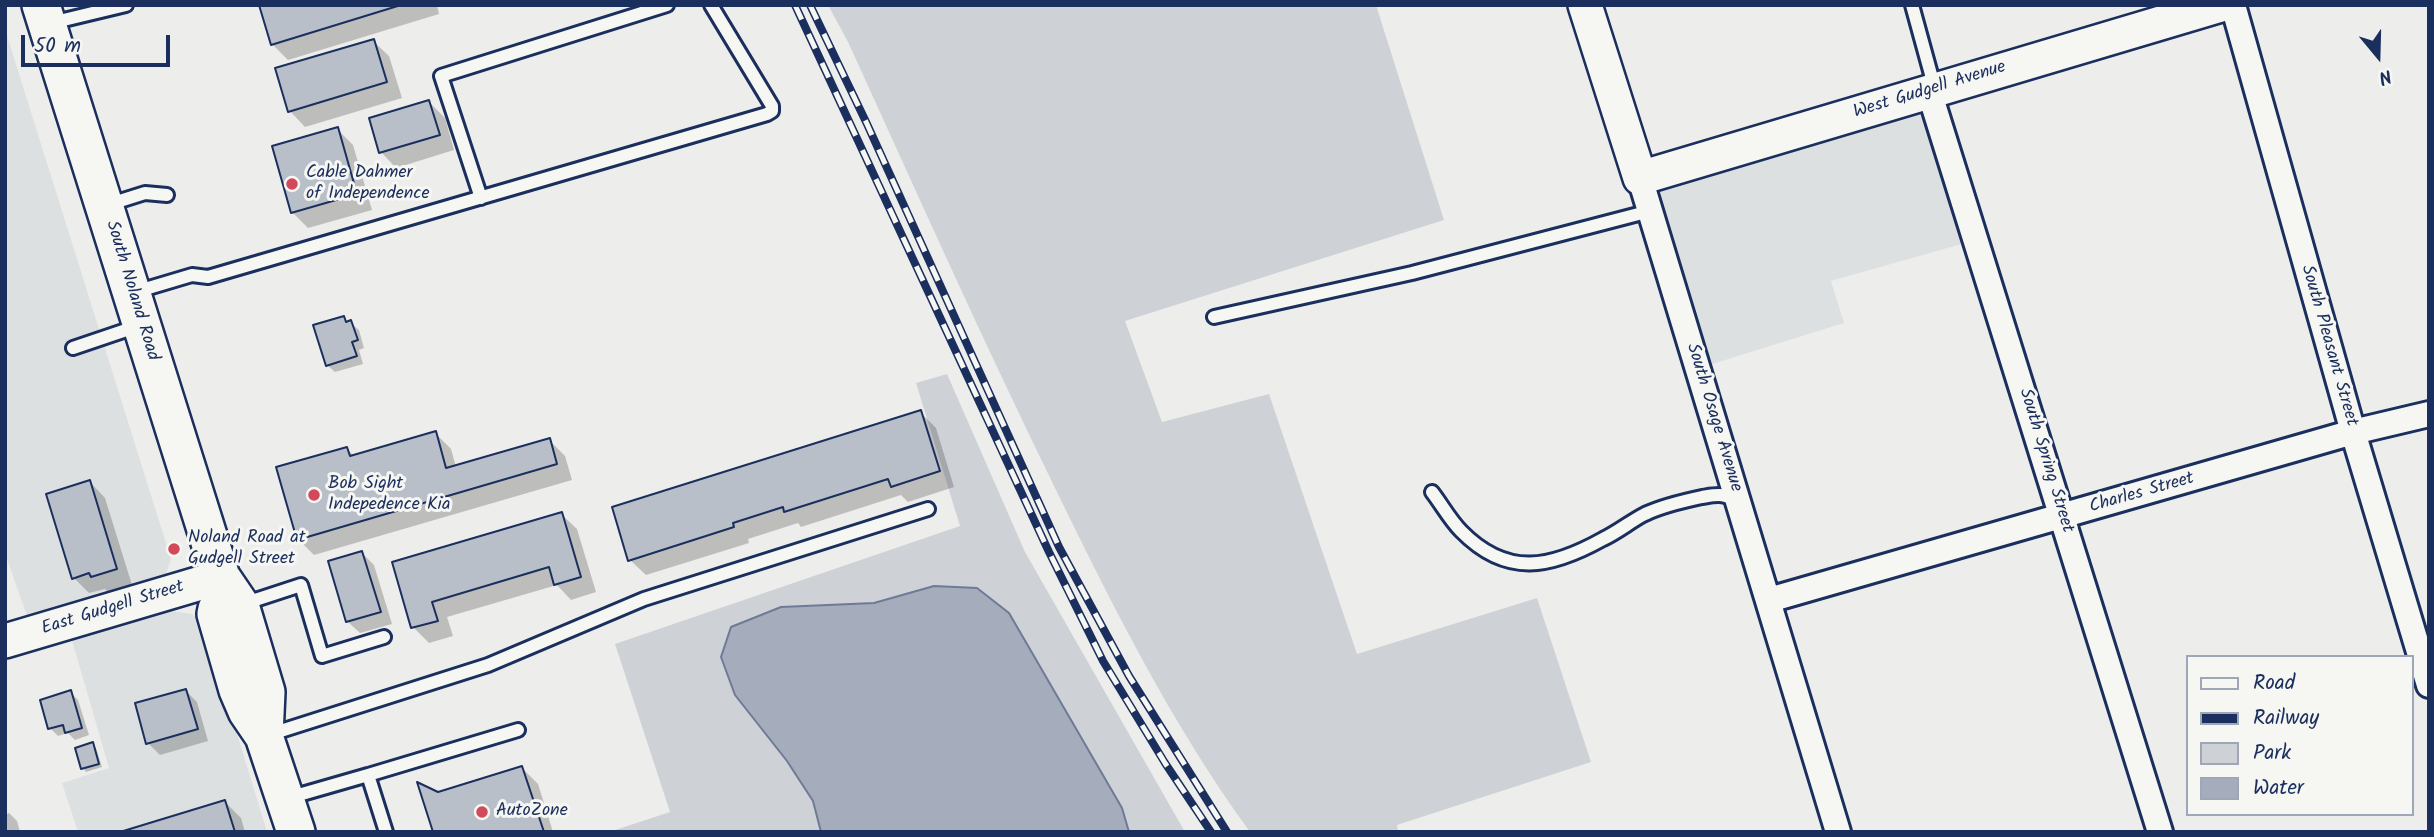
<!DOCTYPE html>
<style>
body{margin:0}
#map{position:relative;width:2434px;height:837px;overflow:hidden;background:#edeeec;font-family:Kalam,sans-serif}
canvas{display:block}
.frame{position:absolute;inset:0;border:7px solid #1b2f5e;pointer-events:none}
.legend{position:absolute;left:2186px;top:655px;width:228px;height:161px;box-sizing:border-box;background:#f6f6f2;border:2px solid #9ea6b7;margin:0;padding:9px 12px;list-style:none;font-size:21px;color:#1b2f5e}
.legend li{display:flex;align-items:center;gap:14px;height:35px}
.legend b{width:35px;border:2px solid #9ea6b7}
.north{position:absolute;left:2343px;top:21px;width:70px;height:70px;-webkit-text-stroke:5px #f6f6f2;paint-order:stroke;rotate:161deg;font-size:19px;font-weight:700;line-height:28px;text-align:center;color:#1b2f5e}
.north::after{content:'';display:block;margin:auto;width:24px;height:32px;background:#1b2f5e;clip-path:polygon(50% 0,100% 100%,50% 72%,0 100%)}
.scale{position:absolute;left:21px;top:35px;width:149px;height:32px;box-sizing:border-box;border:4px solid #1b2f5e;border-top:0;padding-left:9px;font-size:21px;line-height:24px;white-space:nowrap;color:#1b2f5e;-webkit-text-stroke:5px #f6f6f2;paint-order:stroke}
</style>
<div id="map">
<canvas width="2434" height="837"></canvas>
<div class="frame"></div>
<ul class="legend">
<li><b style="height:9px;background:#f6f6f2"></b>Road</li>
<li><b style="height:9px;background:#1b2f5e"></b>Railway</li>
<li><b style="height:19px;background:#ced2d7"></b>Park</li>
<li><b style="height:19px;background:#a5acbc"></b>Water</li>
</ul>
<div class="north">N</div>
<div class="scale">50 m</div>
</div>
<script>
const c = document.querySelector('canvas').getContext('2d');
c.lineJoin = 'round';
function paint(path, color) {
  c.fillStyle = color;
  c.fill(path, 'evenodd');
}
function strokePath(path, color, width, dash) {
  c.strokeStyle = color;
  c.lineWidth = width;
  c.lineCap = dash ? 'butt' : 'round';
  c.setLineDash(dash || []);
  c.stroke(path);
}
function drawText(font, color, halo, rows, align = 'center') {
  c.font = font + ' Kalam,sans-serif';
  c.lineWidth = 6;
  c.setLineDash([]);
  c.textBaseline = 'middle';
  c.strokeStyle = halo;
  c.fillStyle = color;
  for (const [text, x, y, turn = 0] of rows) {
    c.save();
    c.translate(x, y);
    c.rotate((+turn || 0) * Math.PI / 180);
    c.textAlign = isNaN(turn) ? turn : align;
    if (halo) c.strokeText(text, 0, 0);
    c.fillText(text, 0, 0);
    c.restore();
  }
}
paint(new Path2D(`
 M 5,29 L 171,559 L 166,574 L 153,585 L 29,622 L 5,553 Z
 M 1911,112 L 1925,118 L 1965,243 L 1831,281 L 1844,323 L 1706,366 L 1659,208 L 1657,192 L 1664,181 Z
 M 171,611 L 192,614 L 204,625 L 267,832 L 78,832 L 62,783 L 109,768 L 71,637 Z`), '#dde0e1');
paint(new Path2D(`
 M 828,5 L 1376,5 L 1444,220 L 1125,321 L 1162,422 L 1269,394 L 1357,654 L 1537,598 L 1591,762 L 1397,825 L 1398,832 L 1250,832 C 1172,725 1112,605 1054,486 C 982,339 916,191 848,42 Z
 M 947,374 L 1025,552 L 1185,832 L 1129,832 L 1122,808 L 934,586 L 874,603 L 781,607 L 787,761 L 814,801 L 821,832 L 609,832 L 670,812 L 615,644 L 960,526 L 916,383 Z`), '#ced2d7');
const water = new Path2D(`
 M 934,586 L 977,588 L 1009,613 L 1122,808 L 1129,832 L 821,832 L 813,801 L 787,761 L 735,695 L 721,657 L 731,627 L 781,607 L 874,603 Z`);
paint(water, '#a5acbc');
strokePath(water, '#6e7a96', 2);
paint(new Path2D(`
 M 261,5 L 437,5 L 439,14 L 288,60 L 272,44 Z
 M 373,41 L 389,56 L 402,98 L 305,127 L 290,111 Z
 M 429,102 L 445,118 L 454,150 L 396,168 L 381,152 Z
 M 337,129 L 353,145 L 372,210 L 308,228 L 292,212 Z
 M 344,318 L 359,330 L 364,348 L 359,350 L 363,364 L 335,372 L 327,365 Z
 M 920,412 L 936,428 L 954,487 L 908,502 L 901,495 L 801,527 L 798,523 L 748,539 L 749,543 L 646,575 L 630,560 Z
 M 435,433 L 451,449 L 456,467 L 549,440 L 565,456 L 572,480 L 314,555 L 298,539 L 347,449 L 355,457 Z
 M 90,482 L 105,498 L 132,585 L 108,592 L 105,589 L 89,593 L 74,578 Z
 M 561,514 L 577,529 L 596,592 L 571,600 L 557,585 L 447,617 L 453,636 L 429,643 L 413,627 L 394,563 Z
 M 362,553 L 374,565 L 392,624 L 360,633 L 348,622 L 330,563 Z
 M 185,690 L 197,702 L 208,741 L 160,755 L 148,743 Z
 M 70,692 L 78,700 L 89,735 L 75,740 L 68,733 L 58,736 L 50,728 Z
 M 93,744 L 96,748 L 102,767 L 86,772 L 83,768 Z
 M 522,768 L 538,784 L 553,832 L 434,832 Z
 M 225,802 L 241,818 L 245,832 L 126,832 Z
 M 9,813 L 17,821 L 20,832 L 5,832 L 5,815 Z`), '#0003');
const building = new Path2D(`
 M 259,5 L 401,5 L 271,45 Z
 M 374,39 L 387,82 L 288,112 L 275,68 Z
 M 429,100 L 440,135 L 379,153 L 369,118 Z
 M 338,127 L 357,194 L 291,213 L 272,146 Z
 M 344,316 L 346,322 L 351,320 L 358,340 L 352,342 L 357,356 L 326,366 L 313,325 Z
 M 921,410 L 940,471 L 891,487 L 888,479 L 784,512 L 783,507 L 733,523 L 734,527 L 628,561 L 612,507 Z
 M 436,431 L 446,468 L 550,438 L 557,464 L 297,540 L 276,467 L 347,447 L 350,456 Z
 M 90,480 L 117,569 L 91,577 L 89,573 L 72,579 L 46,494 Z
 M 562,512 L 581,577 L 554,585 L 549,567 L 432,602 L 438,621 L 411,628 L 392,562 Z
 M 362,551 L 381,612 L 346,622 L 328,561 Z
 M 186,689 L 198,729 L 146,744 L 135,703 Z
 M 71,690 L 82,728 L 65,733 L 63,725 L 48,729 L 40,700 Z
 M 93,742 L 99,764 L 81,769 L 75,748 Z
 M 522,766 L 544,832 L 433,832 L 417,782 L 438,792 Z
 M 225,800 L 235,832 L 120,832 Z`);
paint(building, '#b9bfc8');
strokePath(building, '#1b2f5e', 2);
const lane = new Path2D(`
 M 1912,5 L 1935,89
 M 51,23 L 126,5
 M 481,198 L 441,76 L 667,5
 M 107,205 L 145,193 L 167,195
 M 135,292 L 192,275 L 208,277 L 767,114 L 772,111 L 772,106 L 711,5
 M 1214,317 L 1412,273 L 1650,211
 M 73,348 L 138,326
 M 1432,492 C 1442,505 1450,520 1461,531 C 1507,578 1551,568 1603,539 C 1618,532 1631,521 1645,514 C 1662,506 1683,501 1702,497 C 1715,495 1727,492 1737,503
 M 243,604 L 301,585 L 322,656 L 384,637
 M 268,735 L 488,665 L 644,599 L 928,509
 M 368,775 L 518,730
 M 288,798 L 368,775 L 386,832`);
const street = new Path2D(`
 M 2233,5 L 2353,432 L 2429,685
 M 1929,91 L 2160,832
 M 1640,178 L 1838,832
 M 1769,600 L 2353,432 L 2429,414`);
const secondary = new Path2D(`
 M 1585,5 L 1640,178 L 2221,5
 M 5,641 L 221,577`);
const primary = new Path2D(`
 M 41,5 L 221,577 L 240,605 L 266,692 L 264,736
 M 217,609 L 216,614 L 238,690 L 247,711 L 264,736 L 296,832`);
strokePath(lane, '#1b2f5e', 18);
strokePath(street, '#1b2f5e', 30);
strokePath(secondary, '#1b2f5e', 38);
strokePath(primary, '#1b2f5e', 42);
strokePath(lane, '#f6f6f2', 12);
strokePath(street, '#f6f6f2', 24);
strokePath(secondary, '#f6f6f2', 33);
strokePath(primary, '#f6f6f2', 37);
const rail = new Path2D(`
 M 795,5 L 1049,552 L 1103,661 L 1165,763 L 1211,832
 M 810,5 L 867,124 L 1059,547 L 1129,676 L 1227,832`);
strokePath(rail, '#1b2f5e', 8);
strokePath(rail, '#f6f6f2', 5, [16]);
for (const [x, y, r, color] of [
 [292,184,7,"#d1495b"],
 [314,495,7,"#d1495b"],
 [174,549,7,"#d1495b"],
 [482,812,7,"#d1495b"]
]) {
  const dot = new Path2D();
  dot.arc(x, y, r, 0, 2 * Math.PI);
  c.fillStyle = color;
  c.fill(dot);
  strokePath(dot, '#f6f6f2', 2.5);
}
drawText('18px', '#1b2f5e', '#f6f6f2', [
 ["West Gudgell Avenue",1930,91,-17],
 ["South Noland Road",131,291,73],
 ["South Pleasant Street",2328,346,74],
 ["South Osage Avenue",1713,418,73],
 ["South Spring Street",2045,461,73],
 ["Charles Street",2142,494,-16],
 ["East Gudgell Street",113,609,-17]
]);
drawText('18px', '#1b2f5e', '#f6f6f2', [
 ["Cable Dahmer",306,174],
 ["of Independence",306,195],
 ["Bob Sight",328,485],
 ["Indepedence Kia",328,506],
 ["Noland Road at",188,539],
 ["Gudgell Street",188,560],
 ["AutoZone",496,812]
], 'left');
</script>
